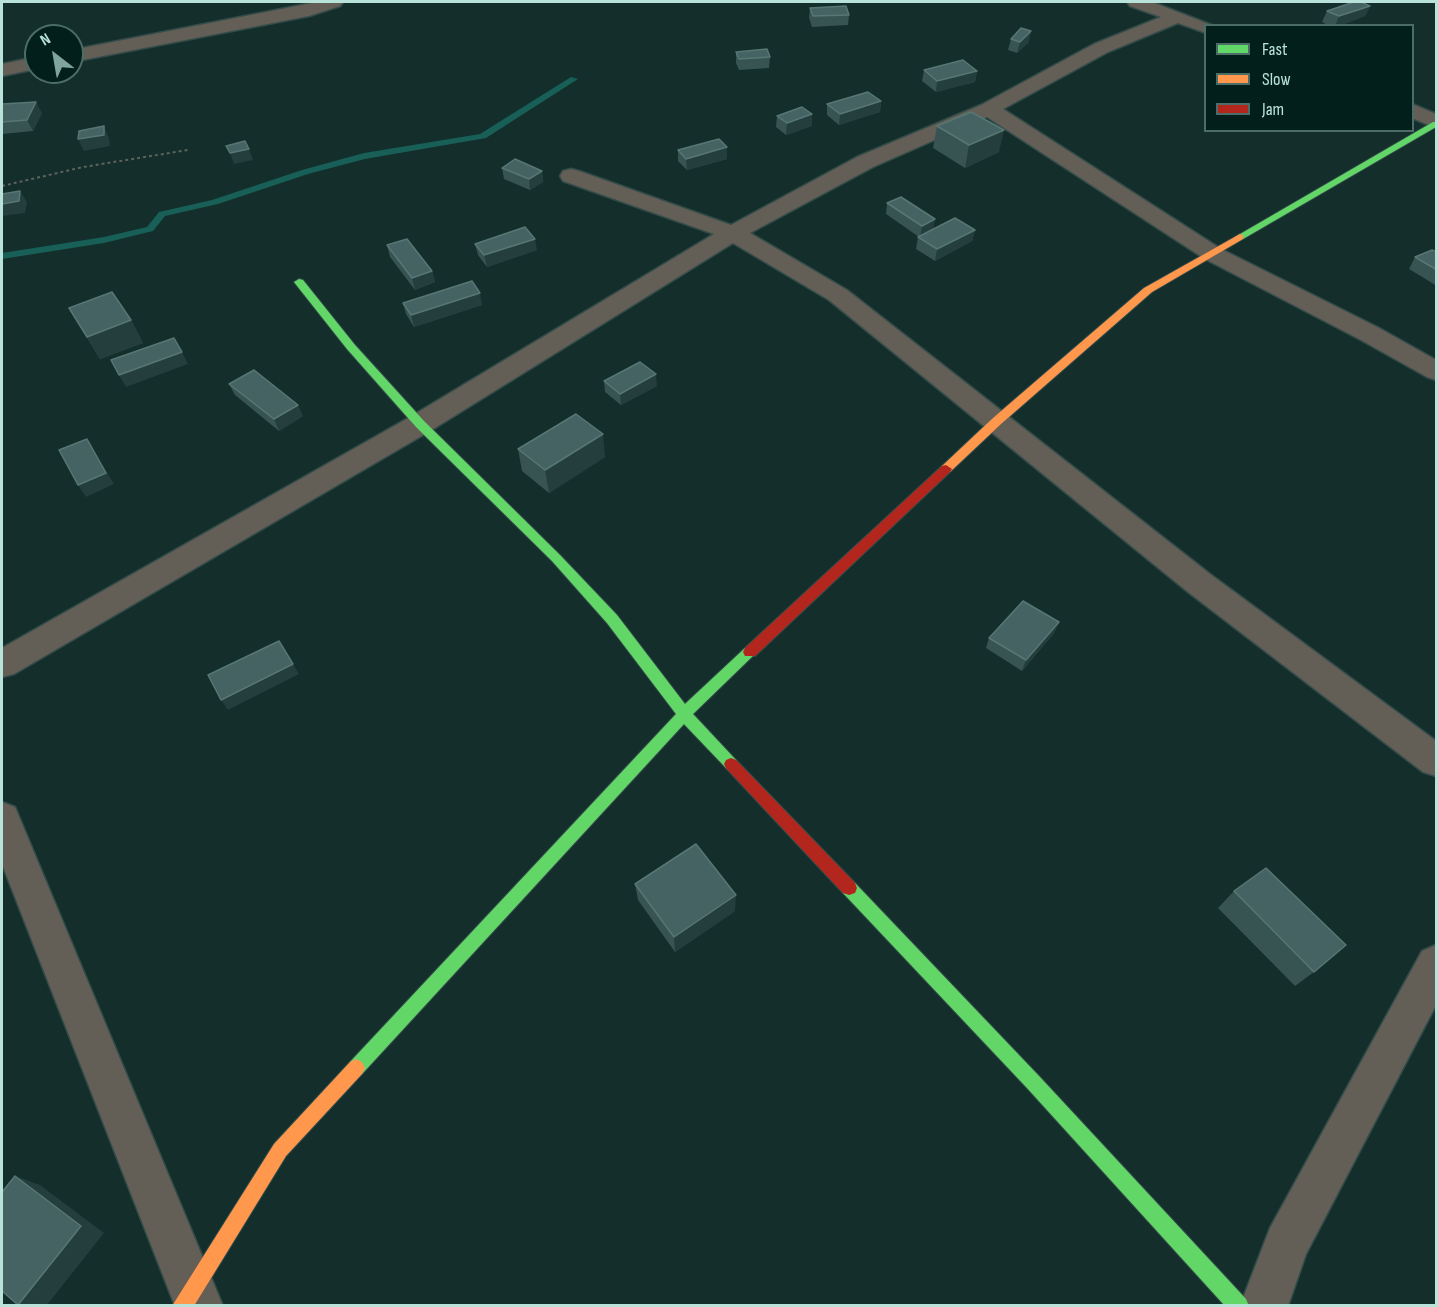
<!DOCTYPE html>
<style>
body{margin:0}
#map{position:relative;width:1438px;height:1307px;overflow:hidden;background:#132e2b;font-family:"Sofia Sans Condensed",sans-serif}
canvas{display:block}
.frame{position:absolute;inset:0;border:3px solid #b9e2da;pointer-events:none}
.legend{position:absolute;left:1204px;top:24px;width:210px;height:108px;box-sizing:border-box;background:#031f1b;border:2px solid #4c6d67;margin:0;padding:8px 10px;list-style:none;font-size:18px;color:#b9e2da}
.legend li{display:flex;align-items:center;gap:12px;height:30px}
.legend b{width:30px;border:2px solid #4c6d67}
.north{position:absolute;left:24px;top:24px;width:60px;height:60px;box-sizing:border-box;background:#031f1b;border:2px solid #4c6d67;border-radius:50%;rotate:329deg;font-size:16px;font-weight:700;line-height:24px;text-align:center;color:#b9e2da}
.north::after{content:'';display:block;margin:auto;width:21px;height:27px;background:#7fa39d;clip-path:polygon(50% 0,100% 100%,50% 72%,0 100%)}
</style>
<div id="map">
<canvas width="1438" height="1307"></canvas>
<div class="frame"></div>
<ul class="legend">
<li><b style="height:8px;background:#63d668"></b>Fast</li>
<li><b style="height:8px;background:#ff974d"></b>Slow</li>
<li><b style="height:8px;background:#b3261e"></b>Jam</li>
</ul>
<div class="north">N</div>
</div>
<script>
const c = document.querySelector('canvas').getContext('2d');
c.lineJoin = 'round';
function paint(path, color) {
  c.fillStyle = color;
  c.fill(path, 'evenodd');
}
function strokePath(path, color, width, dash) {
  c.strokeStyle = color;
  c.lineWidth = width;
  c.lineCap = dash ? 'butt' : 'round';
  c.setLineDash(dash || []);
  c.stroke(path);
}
paint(new Path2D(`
 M 571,77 L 578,79 L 486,138 L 365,159 L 308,174 L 218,204 L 165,216 L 153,231 L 104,243 L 2,259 L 2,253 L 104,237 L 147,227 L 159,212 L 212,200 L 302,170 L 364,153 L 480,134 Z`), '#185f57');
const street = new Path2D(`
 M 317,2 L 343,2 L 340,6 L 309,16 L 72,62 L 72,50 Z
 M 1127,2 L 1152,2 L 1214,26 L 1206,26 L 1206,33 L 1178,23 L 1108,52 L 1003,109 L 1221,249 L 1379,328 L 1436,360 L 1436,380 L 1427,377 L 1361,340 L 1205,259 L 987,117 L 873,167 L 750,233 L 847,290 L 1210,574 L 1436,741 L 1436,776 L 1423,772 L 1188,592 L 829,300 L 733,243 L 430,431 L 14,674 L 2,677 L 2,648 L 410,417 L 714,234 L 563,181 L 560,176 L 563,171 L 571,169 L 579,171 L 731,225 L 857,157 L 981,105 L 1094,44 L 1161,17 L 1130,6 Z
 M 36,57 L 36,69 L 2,76 L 2,64 Z
 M 1412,104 L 1436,114 L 1436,128 L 1412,118 Z
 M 2,802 L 15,807 L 20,819 L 223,1306 L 175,1306 L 2,864 Z
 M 1436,945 L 1436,1005 L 1306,1254 L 1288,1306 L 1240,1306 L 1270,1228 L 1422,951 Z`);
const fast = new Path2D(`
 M 1433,122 L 1436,122 L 1436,127 L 1243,239 L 1235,237 Z
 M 299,279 L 303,280 L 355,345 L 424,421 L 560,555 L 617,615 L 685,704 L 745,648 L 755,648 L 757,652 L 693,714 L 736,760 L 738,764 L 736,768 L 731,770 L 726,768 L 684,724 L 362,1074 L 356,1077 L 350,1074 L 347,1068 L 350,1062 L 676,714 L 607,623 L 552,561 L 416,427 L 347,349 L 294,282 Z
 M 849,881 L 855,883 L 1039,1076 L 1246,1299 L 1249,1306 L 1225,1306 L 1027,1088 L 843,893 L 841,888 L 843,883 Z`);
const slow = new Path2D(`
 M 1240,234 L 1243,235 L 1243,239 L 1152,292 L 1001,424 L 950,472 L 942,472 L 940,469 L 942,466 L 993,418 L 1144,288 Z
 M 356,1059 L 362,1062 L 365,1068 L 362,1074 L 286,1156 L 194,1306 L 172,1306 L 274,1144 L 350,1062 Z`);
const jam = new Path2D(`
 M 946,465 L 952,469 L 950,472 L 755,656 L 745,656 L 743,652 L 745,648 L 942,466 Z
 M 731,758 L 736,760 L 855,883 L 857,888 L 855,893 L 849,895 L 843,893 L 726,768 L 724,764 L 726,760 Z`);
strokePath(street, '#334c49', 3);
strokePath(fast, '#334c49', 2);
strokePath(slow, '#334c49', 2);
strokePath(jam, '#334c49', 2);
strokePath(new Path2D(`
 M 2,186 L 83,167 L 188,150`), '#5e625c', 2, [3, 3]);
paint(street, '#635e56');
paint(fast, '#63d668');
paint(slow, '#ff974d');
paint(jam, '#b3261e');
paint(new Path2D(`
 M 1370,6 L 1365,16 L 1339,26 L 1330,26 L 1322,22 L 1327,11 Z
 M 810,8 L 849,15 L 848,25 L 812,27 L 809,18 Z
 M 1011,39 L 1029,42 L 1017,53 L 1008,50 Z
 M 736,52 L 770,57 L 769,68 L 739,70 L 736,63 Z
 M 924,70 L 977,71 L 975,82 L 936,92 L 922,81 Z
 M 881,101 L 880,112 L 839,125 L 827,115 L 827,104 Z
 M 2,104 L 42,113 L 33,131 L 2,134 Z
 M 777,116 L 812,126 L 786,135 L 776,127 Z
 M 937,126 L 999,152 L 965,168 L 933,148 Z
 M 727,147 L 727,159 L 687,170 L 678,161 L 678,150 Z
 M 502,168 L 542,171 L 543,182 L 530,190 L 504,179 Z
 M 887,203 L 933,230 L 975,230 L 972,241 L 935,261 L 916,249 L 918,237 L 919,237 L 886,214 Z
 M 475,244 L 537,250 L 487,267 L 478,255 Z
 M 387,245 L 432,271 L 435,282 L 415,290 L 390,257 Z
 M 1437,252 L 1437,286 L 1409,269 L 1415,257 Z
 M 403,303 L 482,305 L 414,327 L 406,314 Z
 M 69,308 L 131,320 L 143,343 L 100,359 Z
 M 604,381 L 657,386 L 621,405 L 605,392 Z
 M 229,384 L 303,416 L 279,431 L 235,395 Z
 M 518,449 L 605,457 L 549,493 L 522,471 Z
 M 1059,622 L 1054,633 L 1022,671 L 986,648 L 989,638 Z
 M 635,884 L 735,911 L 675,952 L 638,900 Z
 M 1234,891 L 1314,972 L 1295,986 L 1218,908 Z`), '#375453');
paint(new Path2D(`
 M 1370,6 L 1365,16 L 1339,26 L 1335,26 L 1339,16 Z
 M 1031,31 L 1029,42 L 1017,53 L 1020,42 Z
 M 977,71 L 975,82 L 936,92 L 937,81 Z
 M 881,101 L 880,112 L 839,125 L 840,114 Z
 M 36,102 L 42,113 L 33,131 L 27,120 Z
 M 812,114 L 812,126 L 786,135 L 787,123 Z
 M 104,126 L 109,138 L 110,146 L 84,151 L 78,139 Z
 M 1004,130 L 999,152 L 965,168 L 969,145 Z
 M 727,147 L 727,159 L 687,170 L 686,159 Z
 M 249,149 L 253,160 L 234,164 L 230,153 Z
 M 542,171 L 543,182 L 530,190 L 529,179 Z
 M 20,191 L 27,202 L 25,213 L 2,216 L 2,204 Z
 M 935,219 L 933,231 L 920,237 L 922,226 Z
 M 975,230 L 972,241 L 935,261 L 937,249 Z
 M 535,239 L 537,250 L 487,267 L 484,255 Z
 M 432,271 L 435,282 L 415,290 L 412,278 Z
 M 480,293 L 482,305 L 414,327 L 411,315 Z
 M 131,320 L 143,343 L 100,359 L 87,337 Z
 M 182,352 L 188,364 L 126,387 L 119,375 Z
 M 656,374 L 657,386 L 621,405 L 620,394 Z
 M 298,405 L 303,416 L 279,431 L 274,419 Z
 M 603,434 L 605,457 L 549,493 L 545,470 Z
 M 87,439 L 114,484 L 86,497 L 78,485 Z
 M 1059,622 L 1054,633 L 1022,671 L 1026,660 Z
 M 293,664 L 299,674 L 228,710 L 221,700 Z
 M 736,895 L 735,911 L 675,952 L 674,937 Z
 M 15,1176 L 40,1185 L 104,1233 L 47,1305 L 18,1305 Z`), '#233e3d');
const building = new Path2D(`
 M 1354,2 L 1361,2 L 1370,6 L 1339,16 L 1327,11 Z
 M 846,6 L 849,15 L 813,16 L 810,8 Z
 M 1021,28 L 1031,31 L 1020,42 L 1011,39 Z
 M 767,49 L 770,57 L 739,59 L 736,52 Z
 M 963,60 L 977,71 L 937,81 L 924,70 Z
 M 868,92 L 881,101 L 840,114 L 827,104 Z
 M 36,102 L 27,120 L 2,122 L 2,104 Z
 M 802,107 L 812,114 L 787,123 L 777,116 Z
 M 971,112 L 1004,130 L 969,145 L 937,126 Z
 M 104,126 L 104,135 L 78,139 L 79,131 Z
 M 719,139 L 727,147 L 686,159 L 678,150 Z
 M 245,141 L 249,149 L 230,153 L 226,146 Z
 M 515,159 L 542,171 L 529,179 L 502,168 Z
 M 20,191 L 19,201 L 2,204 L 2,194 Z
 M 901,197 L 935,219 L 922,226 L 887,203 Z
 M 955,218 L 975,230 L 937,249 L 918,237 Z
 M 525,227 L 535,239 L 484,255 L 475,244 Z
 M 407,239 L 432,271 L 412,278 L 387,245 Z
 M 1432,250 L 1437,252 L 1437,270 L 1415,257 Z
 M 472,281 L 480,293 L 411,315 L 403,303 Z
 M 112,292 L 131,320 L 87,337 L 69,308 Z
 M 174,338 L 182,352 L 119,375 L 111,360 Z
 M 640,362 L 656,374 L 620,394 L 604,381 Z
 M 254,370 L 298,405 L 274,419 L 229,384 Z
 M 576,414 L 603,434 L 545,470 L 518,449 Z
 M 87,439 L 106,473 L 78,485 L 59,450 Z
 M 1023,601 L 1059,622 L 1026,660 L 989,638 Z
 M 279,641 L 293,664 L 221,700 L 208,675 Z
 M 696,844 L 736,895 L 674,937 L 635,884 Z
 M 1266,868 L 1346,945 L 1314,972 L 1234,891 Z
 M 15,1176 L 81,1226 L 18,1305 L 2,1291 L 2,1192 Z`);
paint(building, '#456362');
strokePath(building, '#577774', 1.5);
</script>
